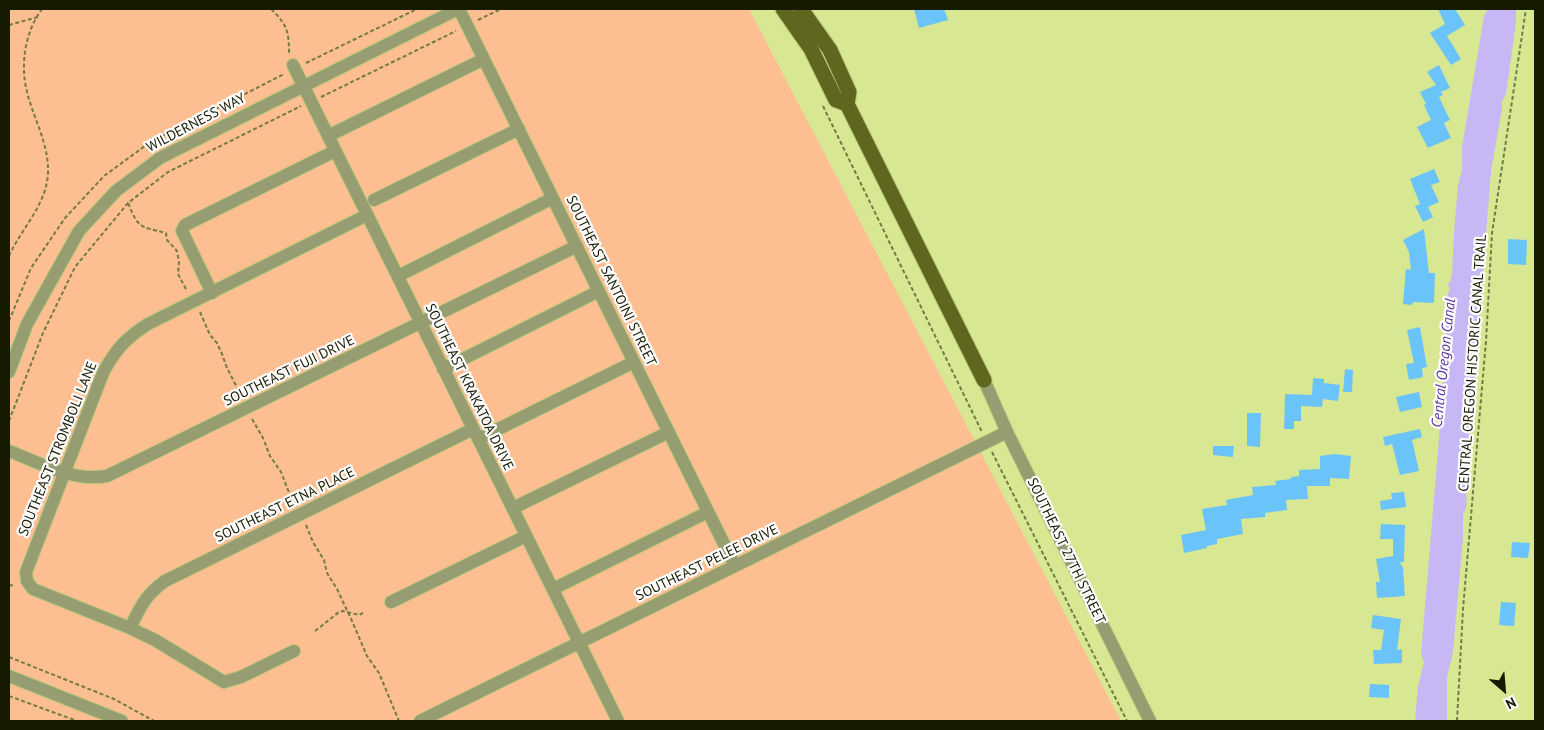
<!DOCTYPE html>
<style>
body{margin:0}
#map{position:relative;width:1544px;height:730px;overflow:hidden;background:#d8e791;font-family:"PT Sans",sans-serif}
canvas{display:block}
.frame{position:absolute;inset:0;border:10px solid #161a00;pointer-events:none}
.north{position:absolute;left:1479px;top:665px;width:50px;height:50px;-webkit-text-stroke:4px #fefefe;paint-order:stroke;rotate:153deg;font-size:14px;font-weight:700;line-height:20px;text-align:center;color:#161a00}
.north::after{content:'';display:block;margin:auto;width:18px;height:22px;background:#161a00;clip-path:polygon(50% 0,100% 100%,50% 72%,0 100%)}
</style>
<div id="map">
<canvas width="1544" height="730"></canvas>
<div class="frame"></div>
<div class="north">N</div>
</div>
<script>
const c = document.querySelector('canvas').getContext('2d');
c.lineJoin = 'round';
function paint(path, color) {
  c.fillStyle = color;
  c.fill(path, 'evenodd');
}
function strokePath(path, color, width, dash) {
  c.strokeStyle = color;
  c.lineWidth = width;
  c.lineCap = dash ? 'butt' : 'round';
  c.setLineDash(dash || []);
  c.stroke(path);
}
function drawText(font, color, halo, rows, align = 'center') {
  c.font = font + ' "PT Sans",sans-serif';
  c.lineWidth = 4.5;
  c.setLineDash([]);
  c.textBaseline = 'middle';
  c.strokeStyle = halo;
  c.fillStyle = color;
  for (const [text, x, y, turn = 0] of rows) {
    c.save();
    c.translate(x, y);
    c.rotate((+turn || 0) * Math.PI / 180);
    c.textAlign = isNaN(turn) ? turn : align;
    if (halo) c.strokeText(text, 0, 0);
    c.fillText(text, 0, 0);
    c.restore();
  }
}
paint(new Path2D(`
 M 9,9 L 749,9 L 1121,721 L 9,721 Z`), '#fdbe91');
paint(new Path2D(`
 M 1488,9 L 1516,9 L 1516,22 L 1506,94 L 1502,101 L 1502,109 L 1491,171 L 1469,451 L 1466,496 C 1468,499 1466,511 1463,514 L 1463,537 L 1453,652 L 1447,677 L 1447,721 L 1415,721 L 1418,687 L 1424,662 L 1421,654 L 1440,426 L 1448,293 L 1450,290 L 1448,284 L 1452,280 L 1450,277 L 1452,275 L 1454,232 L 1458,185 L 1462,170 L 1462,147 L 1484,16 Z`), '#c7b7f4');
paint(new Path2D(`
 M 914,9 L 944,9 L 948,20 L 919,28 Z
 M 1438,9 L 1455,9 L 1465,25 L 1447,36 L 1461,59 L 1451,65 L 1430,33 L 1445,24 Z
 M 1439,65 L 1450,88 L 1441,92 L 1443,95 L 1439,97 L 1450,120 L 1444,123 L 1451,138 L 1428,148 L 1417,127 L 1431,120 L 1424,105 L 1426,104 L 1420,92 L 1436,85 L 1427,72 Z
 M 1434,169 L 1440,182 L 1431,185 L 1439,202 L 1428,207 L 1433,217 L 1423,222 L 1415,206 L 1420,204 L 1410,179 Z
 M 1424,229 L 1429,273 L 1435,273 L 1434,303 L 1413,302 L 1412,305 L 1403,304 L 1406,269 L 1411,270 L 1409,252 L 1403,240 Z
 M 1508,239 L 1527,240 L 1526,265 L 1508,264 Z
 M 1420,327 L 1427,367 L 1422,368 L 1423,377 L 1409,380 L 1406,364 L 1414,363 L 1407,330 Z
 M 1345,369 L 1353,370 L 1352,392 L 1343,392 Z
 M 1313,378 L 1324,379 L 1324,383 L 1340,385 L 1338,401 L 1323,399 L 1322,407 L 1301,406 L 1301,421 L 1294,421 L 1294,429 L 1284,429 L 1285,394 L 1312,395 Z
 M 1419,392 L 1422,407 L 1400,412 L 1396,397 Z
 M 1247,413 L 1261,413 L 1260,447 L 1247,446 Z
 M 1420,429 L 1422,437 L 1412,440 L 1419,471 L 1400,475 L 1392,444 L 1385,446 L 1383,437 Z
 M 1213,446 L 1234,446 L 1233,457 L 1213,455 Z
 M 1335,454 L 1351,456 L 1349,479 L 1330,478 L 1330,486 L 1307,486 L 1308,499 L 1286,500 L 1287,510 L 1265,513 L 1265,517 L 1241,519 L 1243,534 L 1217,539 L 1217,544 L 1207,546 L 1207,548 L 1184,553 L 1181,535 L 1206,530 L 1202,509 L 1227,505 L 1226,500 L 1253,495 L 1252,487 L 1276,485 L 1275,481 L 1291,479 L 1291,477 L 1299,476 L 1299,470 L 1320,469 L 1320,456 Z
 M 1404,492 L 1406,507 L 1381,510 L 1380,501 L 1392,499 L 1391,493 Z
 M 1381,524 L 1405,525 L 1404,562 L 1400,562 L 1403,568 L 1405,596 L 1377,598 L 1376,582 L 1380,582 L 1376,559 L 1393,556 L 1393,539 L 1380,539 Z
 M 1512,542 L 1530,543 L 1528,558 L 1511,557 Z
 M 1501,602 L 1516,603 L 1514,626 L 1499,625 Z
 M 1373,615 L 1401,619 L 1397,650 L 1402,649 L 1402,663 L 1374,664 L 1373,650 L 1381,650 L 1384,630 L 1371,628 Z
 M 1370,684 L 1389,685 L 1389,698 L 1369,697 Z`), '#6bc4f9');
const minor = new Path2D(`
 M 459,9 L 735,566
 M 293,65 L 618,721
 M 328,136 L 484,59
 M 374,200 L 519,129
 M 398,276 L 553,198
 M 212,293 L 184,235 L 182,231 L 185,225 L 335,151
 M 443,369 L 599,291
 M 9,372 L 27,324 L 79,231 L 116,191 L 160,158 L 458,9
 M 984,380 L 1007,432 L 1150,721
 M 478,439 L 634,362
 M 9,451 C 40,463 73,482 107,476 L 577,246
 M 513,508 L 669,432
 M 553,589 L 708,512
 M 391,602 L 526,536
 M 130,628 C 140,608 145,595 165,581 L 473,429
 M 294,651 L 241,677 L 224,682 L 155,640 L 130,628 L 33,589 L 27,581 L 26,572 L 103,373 C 115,350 126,338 148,324 L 367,215
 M 9,676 L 122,721
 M 420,721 L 1007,432`);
const major = new Path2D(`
 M 783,9 L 811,49 L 836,100 L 847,104
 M 801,9 L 830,50 L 849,92 L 847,104
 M 847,104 L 984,380`);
strokePath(minor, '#b9c67a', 14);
strokePath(major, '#b9c67a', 17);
strokePath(new Path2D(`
 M 271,9 C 288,25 289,33 289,55
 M 478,20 L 501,9
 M 9,25 L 38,17
 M 306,63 L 417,9
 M 321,97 L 456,31
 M 823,106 L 982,432
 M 128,203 C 139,229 139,226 166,233 L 167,240 L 177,251 L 179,262 L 178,274 L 187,291
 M 9,256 C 21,229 47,204 48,173 C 49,144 34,120 27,92 C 20,64 25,32 42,9
 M 200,312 L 210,335 L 217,343 L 222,354 L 227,368 L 242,397
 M 9,321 L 31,268 L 65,218 L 104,176 L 149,143 L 284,74
 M 252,419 L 263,438 L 270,456 L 281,472 L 288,490 L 296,503
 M 9,421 L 43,333 L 75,267 L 128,203 L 168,172 L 301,106
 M 992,452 L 1127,721
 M 306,525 L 313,542 L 324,560 L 327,573 L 337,589 L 352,621 L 367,656 L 379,673 L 399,721
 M 9,586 L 15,584
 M 315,631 L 339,612 L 343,611 L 359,615 L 363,613
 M 9,657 L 114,699 L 154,721
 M 9,696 L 77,721
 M 1457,721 L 1463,609 L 1486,341 L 1492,233 L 1526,9`), '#727b45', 2, [4, 2.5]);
strokePath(minor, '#969e71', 12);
strokePath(major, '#5e671d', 15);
drawText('14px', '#161a00', '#fefefe', [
 ["WILDERNESS WAY",196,123,-28],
 ["SOUTHEAST SANTOINI STREET",611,281,64],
 ["CENTRAL OREGON HISTORIC CANAL TRAIL",1473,363,-86],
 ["SOUTHEAST FUJI DRIVE",289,371,-26],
 ["SOUTHEAST KRAKATOA DRIVE",469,387,64],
 ["SOUTHEAST STROMBOLI LANE",58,449,-68],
 ["SOUTHEAST ETNA PLACE",285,505,-26],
 ["SOUTHEAST 27TH STREET",1066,551,64],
 ["SOUTHEAST PELEE DRIVE",707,563,-26]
]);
drawText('italic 15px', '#5e32a3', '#fefefe', [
 ["Central Oregon Canal",1444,363,-84]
]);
</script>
